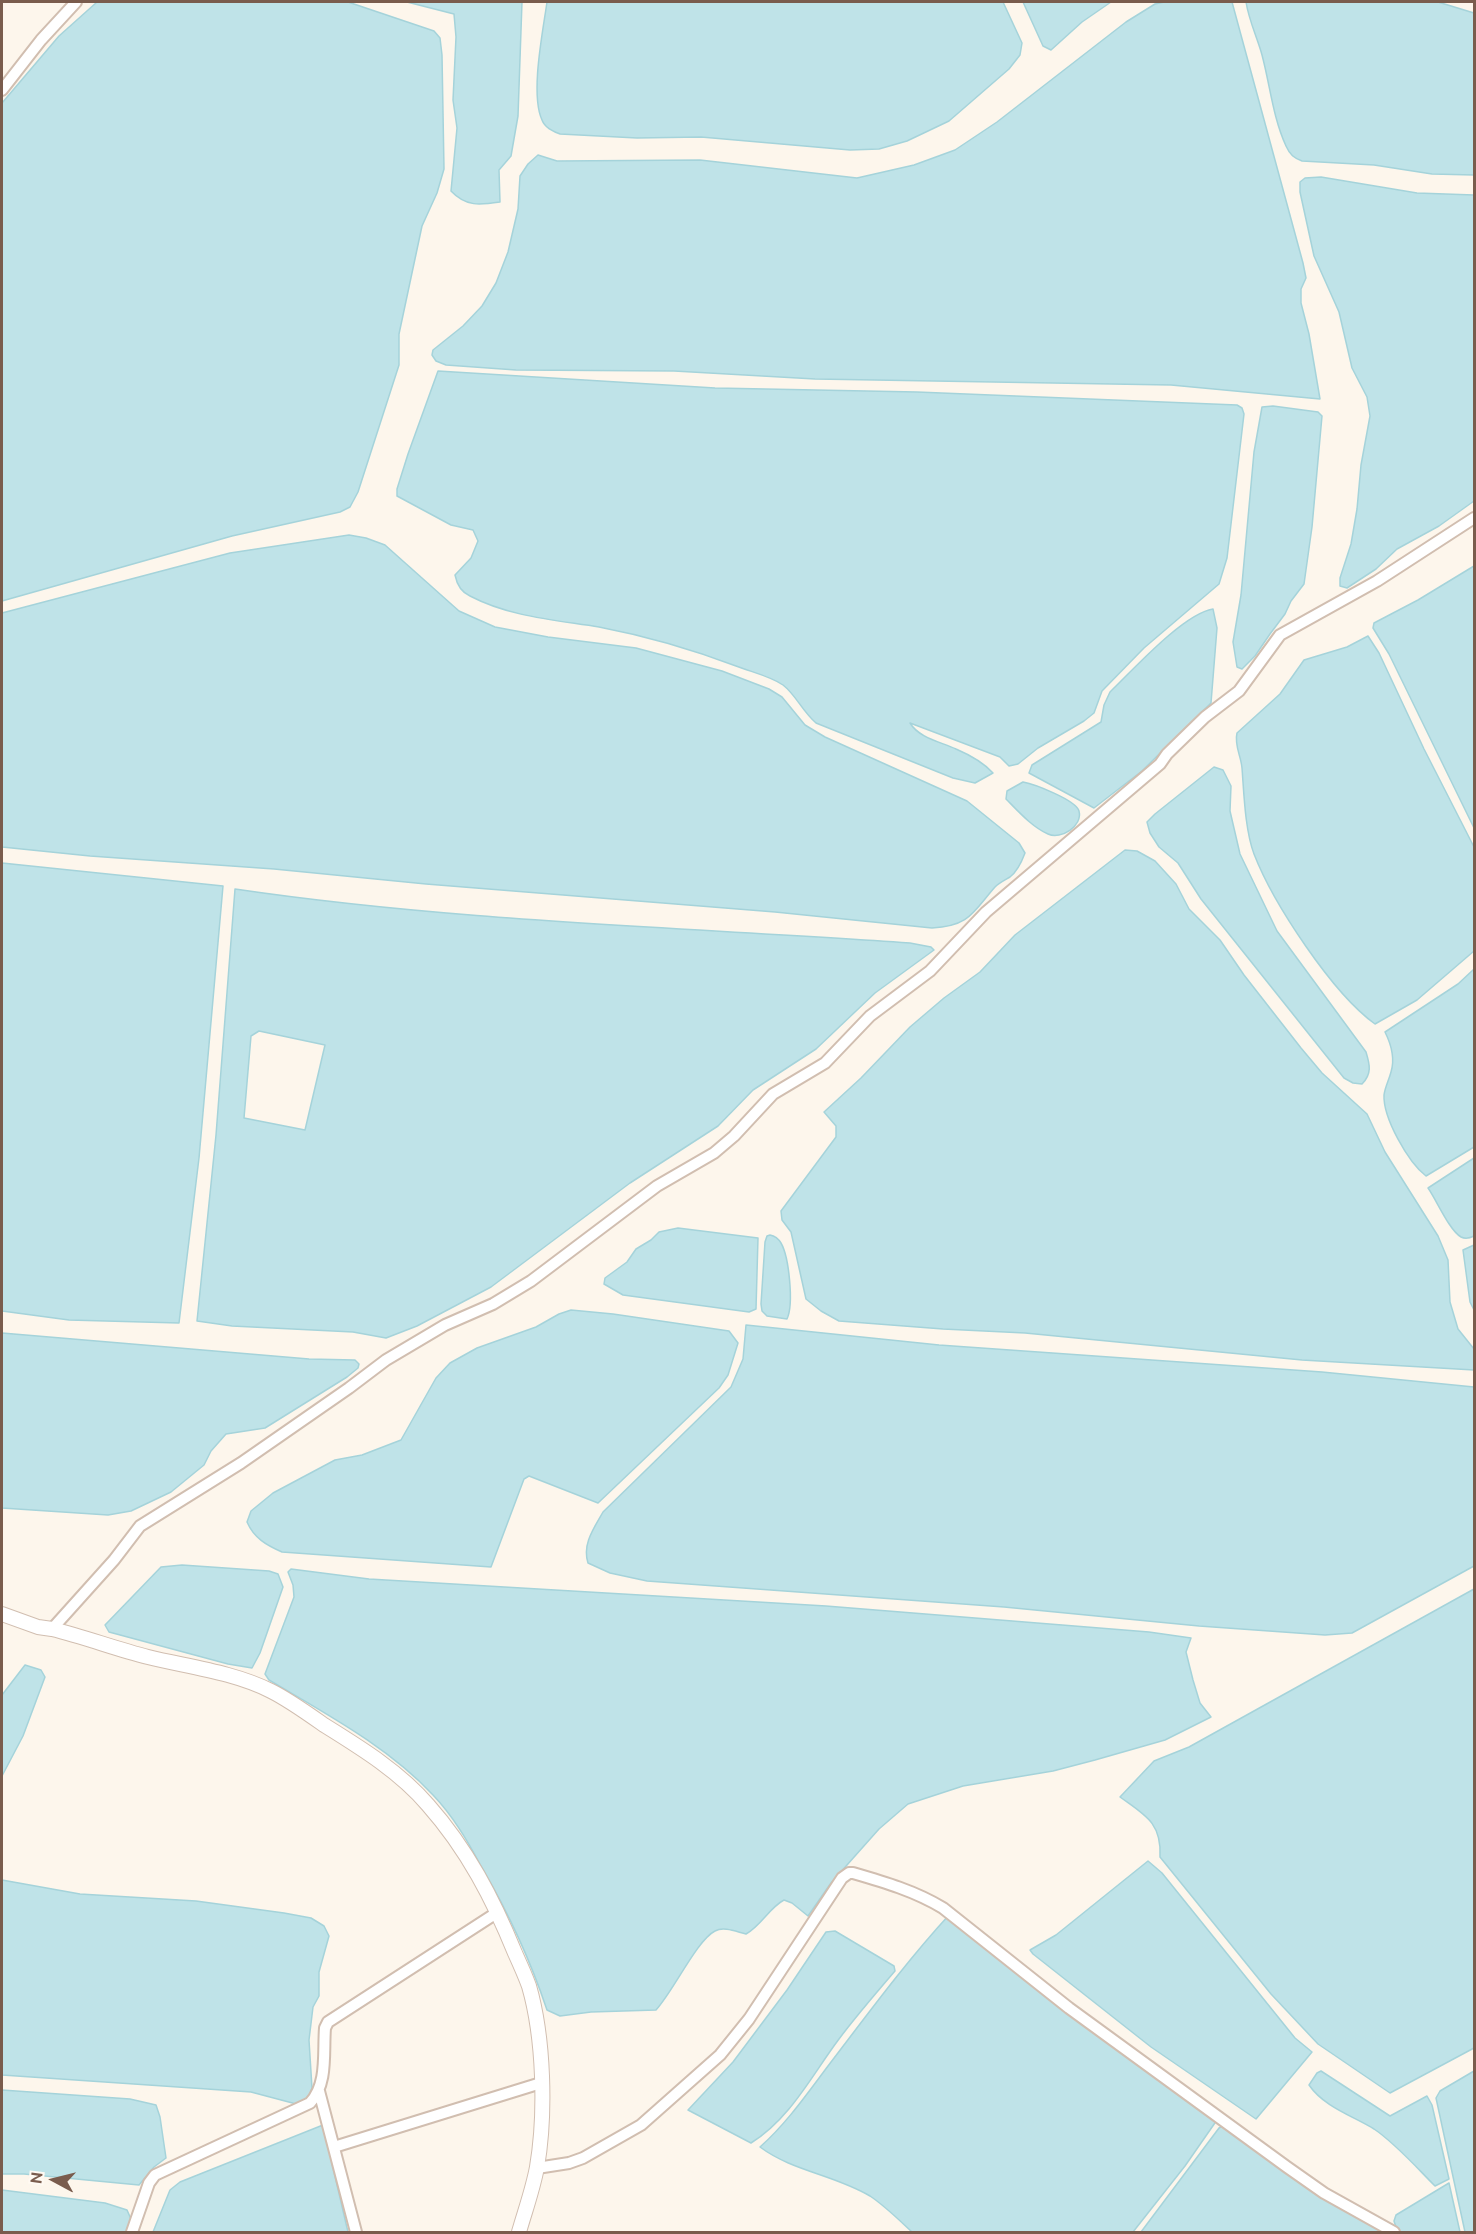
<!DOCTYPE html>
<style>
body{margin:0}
#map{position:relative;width:1476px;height:2234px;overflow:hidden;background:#fdf6ec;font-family:Ubuntu,sans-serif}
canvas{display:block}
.frame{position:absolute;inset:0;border:3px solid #7a5c4d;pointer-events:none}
.north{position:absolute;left:24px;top:2150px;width:60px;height:60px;-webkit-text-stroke:4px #fffaf3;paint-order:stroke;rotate:277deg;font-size:16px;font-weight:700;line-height:24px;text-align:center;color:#7a5c4d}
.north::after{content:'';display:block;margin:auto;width:21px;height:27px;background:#7a5c4d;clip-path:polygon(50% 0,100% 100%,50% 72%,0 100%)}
</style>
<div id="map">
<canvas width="1476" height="2234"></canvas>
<div class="frame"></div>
<div class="north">N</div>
</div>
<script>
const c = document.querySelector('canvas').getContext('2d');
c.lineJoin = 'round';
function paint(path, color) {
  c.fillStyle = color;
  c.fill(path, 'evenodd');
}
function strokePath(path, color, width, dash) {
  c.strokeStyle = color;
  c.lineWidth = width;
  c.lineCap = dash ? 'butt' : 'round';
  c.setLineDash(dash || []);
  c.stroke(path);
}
const water = new Path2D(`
 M 97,2 L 348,2 L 434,31 L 440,38 L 442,55 L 444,169 L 437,193 L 422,226 L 399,334 L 399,365 L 358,492 L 350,507 L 340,512 L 232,536 L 2,601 L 2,103 L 59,36 Z
 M 407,2 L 522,2 L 518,116 L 511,156 L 499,170 L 500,202 C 480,205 466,207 451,191 L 457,128 L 453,100 L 456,37 L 454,14 Z
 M 547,2 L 1003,2 L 1022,43 L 1020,55 L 1009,69 L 949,121 L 907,141 L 879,149 L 850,150 L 701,137 L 637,138 L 560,134 C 553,131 545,128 542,120 C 530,94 543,31 547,2 Z
 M 1023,2 L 1111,2 L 1082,22 L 1051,50 L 1043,46 Z
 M 1164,2 L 1232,2 L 1303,263 L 1306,278 L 1301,289 L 1301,303 L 1309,334 L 1320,399 L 1171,385 L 815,379 L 674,371 L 516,370 L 446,365 L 436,361 L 432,355 L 433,350 L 463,326 L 482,306 L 496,283 L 508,252 L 518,209 L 520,176 L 528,164 L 538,155 L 557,161 L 700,160 L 857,178 L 914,165 L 955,150 L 997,122 L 1126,22 L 1155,4 Z
 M 1246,2 L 1438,2 L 1474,13 L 1474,175 L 1432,174 L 1374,165 L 1302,161 C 1294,158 1290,155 1286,146 C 1273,118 1270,85 1262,55 C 1257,37 1249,21 1246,2 Z
 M 1321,177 L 1417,193 L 1474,195 L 1474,501 L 1439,526 L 1397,549 L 1376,569 L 1347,588 L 1340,586 L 1340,578 L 1351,544 L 1357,509 L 1361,465 L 1370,416 L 1367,397 L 1352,368 L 1339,312 L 1314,256 L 1300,192 L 1300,182 L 1305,178 Z
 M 438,371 L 715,388 L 917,392 L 1237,405 L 1242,408 L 1244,414 L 1227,558 L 1219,584 L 1144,648 L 1102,691 L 1094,713 L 1084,721 L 1038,748 L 1018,764 L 1009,766 L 1000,757 L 910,723 C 919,738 941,742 956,749 C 970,755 983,762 993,773 L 975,783 L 953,778 L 816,723 C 802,711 796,695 783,685 C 770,676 751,672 736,666 C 691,649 646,636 599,627 C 556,620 510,617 470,596 C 461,592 457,585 455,575 L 471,558 L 478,541 L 473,530 L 451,525 L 397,496 L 397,489 L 408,454 Z
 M 1273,406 L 1318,412 L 1322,416 L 1312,527 L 1304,584 L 1291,601 L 1285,614 L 1270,634 L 1255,656 L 1242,669 L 1237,667 L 1233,642 L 1241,595 L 1254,452 L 1262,407 Z
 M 349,535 L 366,538 L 385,545 L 459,611 L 495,627 L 548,637 L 636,648 L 722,671 L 769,689 L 782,697 L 805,725 L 825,737 L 967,801 L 1019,843 L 1025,853 C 1022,861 1018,871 1010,877 C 1005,880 999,883 995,887 C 973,912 970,926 932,928 L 775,912 L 426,884 L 274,869 L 90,856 L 2,847 L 2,613 L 230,553 Z
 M 1474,566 L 1474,828 L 1389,654 L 1373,628 L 1374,623 L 1418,600 Z
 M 1213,609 L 1217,628 L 1211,703 L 1142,771 L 1094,808 L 1029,773 L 1032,765 L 1101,722 L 1104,705 L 1110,692 C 1133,670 1183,614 1213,609 Z
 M 1368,636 L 1379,653 L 1424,749 L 1474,847 L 1474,951 L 1417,1000 L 1375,1024 C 1332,993 1273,903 1254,854 C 1245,830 1244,794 1242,768 C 1241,756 1234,745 1237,733 L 1280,694 L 1304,660 L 1347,647 Z
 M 1214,767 L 1223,770 L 1231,786 L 1230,811 L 1240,854 L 1277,931 L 1366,1052 C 1370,1065 1372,1074 1362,1084 L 1353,1083 L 1344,1078 L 1201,899 L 1178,863 L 1159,847 L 1150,833 L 1147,822 L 1155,814 Z
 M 1023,782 C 1034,784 1076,800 1079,811 C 1083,826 1061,840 1048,834 C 1032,827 1018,811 1006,799 L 1007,791 Z
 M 1125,850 L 1137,851 L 1155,861 L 1176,884 L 1189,909 L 1220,940 L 1244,975 L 1301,1048 L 1322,1073 L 1367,1114 L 1385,1152 L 1438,1236 L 1448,1260 L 1450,1302 L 1458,1329 L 1474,1349 L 1474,1370 L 1302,1360 L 1025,1333 L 943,1329 L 839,1321 L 821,1311 L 806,1299 L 791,1232 L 782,1220 L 781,1211 L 836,1137 L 836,1126 L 824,1112 L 861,1078 L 910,1027 L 944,998 L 980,972 L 1015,935 Z
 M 2,863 L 223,886 L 199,1158 L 179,1323 L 69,1320 L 2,1311 Z
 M 235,889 C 459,922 685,927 910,943 L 931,947 L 934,950 L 875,993 L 816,1049 L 753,1090 L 718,1126 L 630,1183 L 491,1287 L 417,1326 L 386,1338 L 353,1332 L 232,1326 L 197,1321 L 216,1135 ZM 259,1031 L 325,1045 L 305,1130 L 244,1118 L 251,1036 Z
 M 1474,969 L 1474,1147 L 1426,1176 C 1408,1162 1383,1118 1384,1095 C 1385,1087 1389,1080 1391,1072 C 1395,1059 1391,1044 1385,1032 L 1458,984 Z
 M 1474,1158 L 1474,1236 C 1470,1238 1465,1239 1461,1237 C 1449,1230 1436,1199 1428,1188 Z
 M 678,1228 L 758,1238 L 756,1309 L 749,1312 L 623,1295 L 604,1284 L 605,1278 L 627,1262 L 636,1249 L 651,1240 L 659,1232 Z
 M 770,1235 C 775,1236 778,1238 781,1243 C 789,1257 794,1304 787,1319 L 767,1316 L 762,1311 L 761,1304 L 765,1242 L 767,1236 Z
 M 1474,1245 L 1474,1310 L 1470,1302 L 1463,1250 Z
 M 571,1310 L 613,1314 L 729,1331 L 738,1343 L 728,1375 L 719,1388 L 598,1503 L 529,1476 L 524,1479 L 491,1567 L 282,1552 C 266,1545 254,1538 247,1522 L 251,1511 L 273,1493 L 335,1460 L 362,1455 L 401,1440 L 436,1378 L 450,1363 L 477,1348 L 536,1327 L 559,1314 Z
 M 746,1325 L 939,1345 L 1322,1372 L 1474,1387 L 1474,1566 L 1352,1633 L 1325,1635 L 1199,1626 L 1004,1607 L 647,1581 L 610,1573 L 588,1563 C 582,1544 594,1528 603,1512 L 731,1387 L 743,1359 Z
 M 2,1333 L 309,1359 L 355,1360 L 359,1364 L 358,1368 L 347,1377 L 265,1428 L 226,1434 L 211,1451 L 204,1465 L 171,1492 L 131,1511 L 108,1515 L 2,1508 Z
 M 182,1565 L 269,1571 L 278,1574 L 283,1587 L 260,1653 L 252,1668 L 228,1664 L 109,1632 L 105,1625 L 161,1567 Z
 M 291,1569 L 369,1579 L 826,1606 L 1149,1632 L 1191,1638 L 1186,1652 L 1193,1680 L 1200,1703 L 1211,1717 L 1165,1740 L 1095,1760 L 1053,1771 L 963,1786 L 908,1804 L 879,1829 L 831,1883 L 808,1916 L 792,1903 L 784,1900 C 769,1908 761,1926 746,1934 C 737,1932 724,1926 715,1931 C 697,1940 673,1992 656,2010 L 591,2012 L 560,2016 L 547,2010 C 530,1959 508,1912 481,1866 C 467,1840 453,1816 433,1795 C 387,1746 326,1714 269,1680 L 265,1674 L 294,1597 L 293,1585 L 288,1572 Z
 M 1474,1589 L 1474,2048 L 1390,2093 L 1318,2044 L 1271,1994 L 1160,1857 C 1162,1823 1145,1815 1120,1797 L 1154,1761 L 1189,1747 Z
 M 25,1665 L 41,1670 L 45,1677 L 23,1736 L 2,1776 L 2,1695 Z
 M 1148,1861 L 1162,1873 L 1295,2038 L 1312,2052 L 1256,2119 L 1151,2047 L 1033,1954 L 1030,1950 L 1056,1935 Z
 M 2,1880 L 80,1894 L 196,1901 L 284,1913 L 311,1918 L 324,1926 L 329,1936 L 319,1972 L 319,1996 L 313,2007 L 309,2040 L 312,2088 L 308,2100 L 300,2105 L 251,2092 L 2,2075 Z
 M 949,1915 L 1217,2120 L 1185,2166 L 1133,2232 L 912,2232 C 899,2220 885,2206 870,2196 C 835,2175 792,2171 760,2147 C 786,2124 807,2094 828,2066 C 867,2015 905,1963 949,1915 Z
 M 835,1931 L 894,1966 L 895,1971 C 876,1993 857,2015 839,2039 C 812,2075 790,2119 751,2143 L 688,2110 L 733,2062 L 787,1990 L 826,1932 Z
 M 1321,2071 L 1390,2116 L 1427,2096 L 1432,2105 L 1449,2179 L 1435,2186 C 1417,2168 1395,2143 1374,2129 C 1353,2116 1324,2107 1309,2085 L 1317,2073 Z
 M 1474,2071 L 1474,2232 L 1465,2232 L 1436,2098 L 1440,2091 Z
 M 2,2090 L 130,2099 L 156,2105 L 160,2117 L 166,2158 L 154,2167 L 139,2185 L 24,2174 L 2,2174 Z
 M 323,2125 L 348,2232 L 153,2232 L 170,2190 L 180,2182 Z
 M 1224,2125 L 1377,2228 L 1381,2232 L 1141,2232 L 1219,2128 Z
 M 1449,2183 L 1460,2232 L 1401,2232 L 1397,2230 L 1394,2221 L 1396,2215 Z
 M 2,2190 L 105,2203 L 127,2210 L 131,2219 L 126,2232 L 2,2232 Z`);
paint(water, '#bfe3e8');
strokePath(water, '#a5d3da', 1.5);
const minor = new Path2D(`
 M 2,90 L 41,40 L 76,2
 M 52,1629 L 114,1560 L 140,1526 L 241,1463 L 349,1388 L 386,1360 L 445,1325 L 493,1304 L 531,1281 L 657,1186 L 714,1153 L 734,1136 L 773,1094 L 825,1063 L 870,1016 L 930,971 L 986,912 L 1160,764 L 1167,754 L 1205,717 L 1239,691 L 1280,635 L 1377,581 L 1474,518
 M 319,2091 L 356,2232
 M 334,2147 L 541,2083
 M 537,2168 L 569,2163 L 583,2158 L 641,2125 L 720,2055 L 749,2019 L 842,1878 L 849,1873 L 853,1873 C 884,1882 915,1891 943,1908 L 1069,2008 L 1287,2167 L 1324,2193 L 1394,2232
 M 132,2232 L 149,2183 L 155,2175 L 310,2103 C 328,2084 323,2053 325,2028 L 328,2022 L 498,1912`);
const tertiary = new Path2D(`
 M 2,1614 L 38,1627 L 52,1629 C 85,1637 116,1649 148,1657 C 189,1667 233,1672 271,1691 C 289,1700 307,1713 324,1725 C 361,1748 400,1772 428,1805 C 467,1849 493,1899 515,1953 C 520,1964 525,1975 529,1986 C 544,2038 546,2114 537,2167 C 533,2189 525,2211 519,2232`);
strokePath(minor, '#d1beb0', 14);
strokePath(tertiary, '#d1beb0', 16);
strokePath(minor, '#fff', 10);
strokePath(tertiary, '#fff', 14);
</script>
